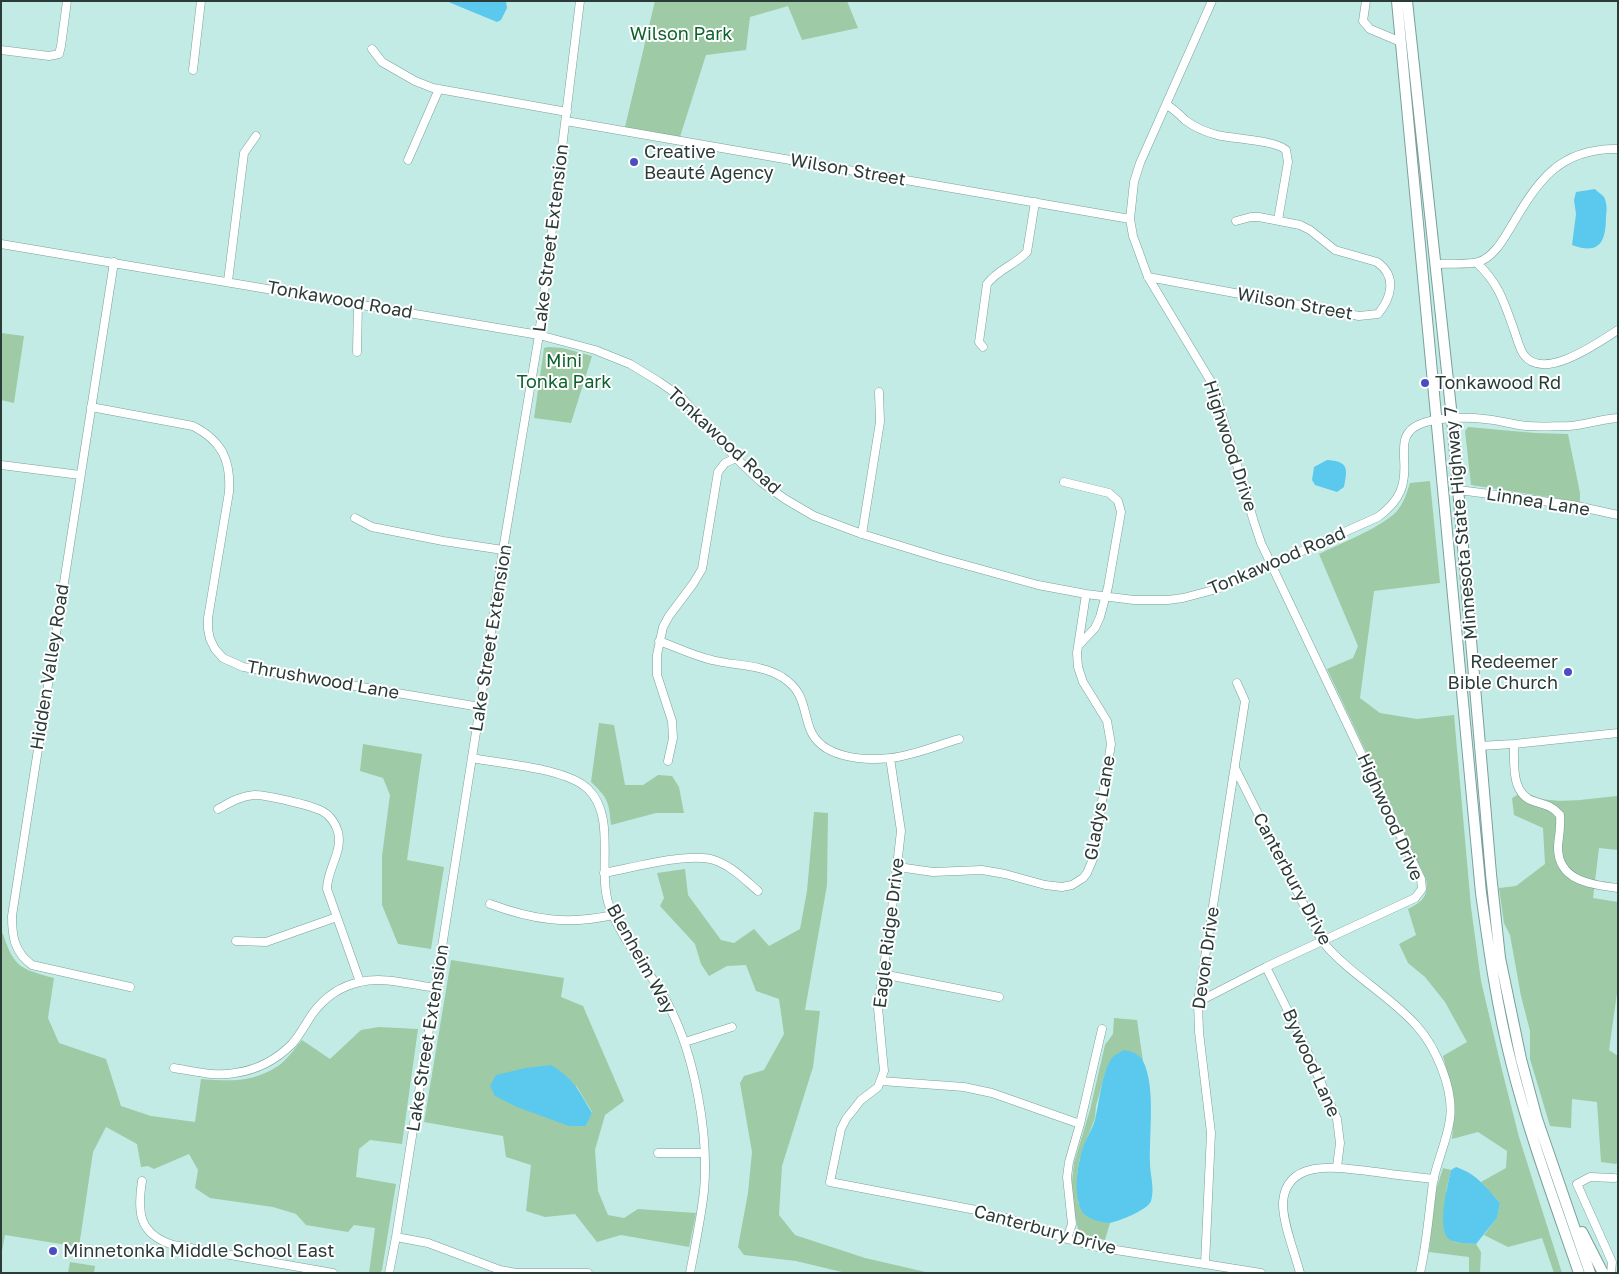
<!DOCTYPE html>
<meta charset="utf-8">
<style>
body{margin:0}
#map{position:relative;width:1619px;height:1274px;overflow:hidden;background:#c3ebe6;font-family:"Golos Text",sans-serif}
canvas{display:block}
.frame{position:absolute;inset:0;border:2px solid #2a3b38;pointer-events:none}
</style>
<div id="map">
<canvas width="1619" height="1274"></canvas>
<div class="frame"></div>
</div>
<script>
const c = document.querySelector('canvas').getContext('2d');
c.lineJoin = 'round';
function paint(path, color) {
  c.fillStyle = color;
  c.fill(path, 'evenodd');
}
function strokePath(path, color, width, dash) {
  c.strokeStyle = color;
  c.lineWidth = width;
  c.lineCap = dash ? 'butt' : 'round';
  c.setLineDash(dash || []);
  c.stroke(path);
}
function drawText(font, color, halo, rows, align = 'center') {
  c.font = font + ' "Golos Text",sans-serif';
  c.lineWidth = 4;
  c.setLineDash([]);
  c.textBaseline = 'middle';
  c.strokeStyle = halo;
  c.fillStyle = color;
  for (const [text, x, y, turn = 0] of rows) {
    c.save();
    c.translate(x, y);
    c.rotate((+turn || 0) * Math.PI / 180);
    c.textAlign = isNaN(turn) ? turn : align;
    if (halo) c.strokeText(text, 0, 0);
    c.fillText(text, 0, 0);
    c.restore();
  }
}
paint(new Path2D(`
 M 655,1 L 847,1 L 858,28 L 802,40 L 788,6 L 750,17 L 746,50 L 706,55 L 679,140 L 624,131 Z
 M 1,333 L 24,336 L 14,403 L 1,400 Z
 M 548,347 L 563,348 L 592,356 L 571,423 L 534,418 L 544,348 Z
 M 1468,427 L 1535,433 L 1568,434 L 1580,493 L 1580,502 L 1471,485 L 1465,431 Z
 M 1430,481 L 1440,583 L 1374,591 L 1360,698 L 1380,713 L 1417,719 L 1454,715 L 1471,907 L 1481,981 L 1502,1070 L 1519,1137 L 1562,1273 L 1554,1273 L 1542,1238 L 1508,1247 L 1484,1235 L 1497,1218 L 1500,1203 L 1481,1182 L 1506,1168 L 1507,1151 L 1478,1132 L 1452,1139 L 1455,1105 L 1443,1056 L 1467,1042 L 1445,1002 L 1425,977 L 1408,963 L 1399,944 L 1416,935 L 1408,909 C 1422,902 1429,896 1426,879 L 1327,669 L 1353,658 L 1358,646 L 1319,554 C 1341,543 1381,528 1397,511 C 1404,503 1407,492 1410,483 Z
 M 599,723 L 614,725 L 625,785 L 643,785 L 658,775 L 672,776 L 679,787 L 684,813 L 656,813 L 611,825 C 609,802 608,798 591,782 Z
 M 363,744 L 422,754 L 407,860 L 444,867 L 431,949 L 398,944 L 382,905 L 382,856 L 390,795 L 383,778 L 360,771 Z
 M 1524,791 C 1548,808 1589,798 1618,796 L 1618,850 L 1599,848 L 1593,898 L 1618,902 L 1618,986 L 1609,1050 L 1618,1056 L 1618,1161 L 1616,1164 L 1601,1162 L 1597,1102 L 1572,1099 L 1571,1128 L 1550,1126 L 1530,1059 L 1530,1031 L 1521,996 L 1510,935 L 1504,923 L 1499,888 L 1516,886 L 1545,864 L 1543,828 L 1514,815 L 1512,798 Z
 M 814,812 L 828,813 L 827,885 L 805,1010 L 820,1011 L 813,1067 L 782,1166 L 779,1215 L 795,1235 L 865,1258 L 930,1273 L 846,1273 L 796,1261 L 744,1255 L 738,1247 L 748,1193 L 752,1152 L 740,1083 L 744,1076 L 764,1070 L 784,1034 L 779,999 L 756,991 L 746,965 L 727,966 L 709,976 L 701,964 L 695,944 L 660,906 L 664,898 L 657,873 L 685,869 L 688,895 L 721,940 L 734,943 L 754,929 L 769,946 L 800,929 L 807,891 Z
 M 1,933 L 3,934 C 14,968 21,969 54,978 L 48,1018 L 59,1043 L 106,1059 L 121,1106 L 151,1116 L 195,1122 L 201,1079 C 230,1081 252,1083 278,1066 C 287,1060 295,1048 302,1040 L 330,1059 L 361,1030 L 379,1027 L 418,1029 L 402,1144 L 370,1140 L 359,1149 L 356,1177 L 396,1184 L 382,1270 L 380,1273 L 369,1273 L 375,1228 L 354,1225 L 348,1232 L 306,1225 L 296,1214 L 273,1207 L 210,1198 L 195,1188 L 198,1170 L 189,1154 L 154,1169 L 148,1166 L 141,1167 L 137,1144 L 106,1127 L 93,1152 L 79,1247 L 5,1235 L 1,1256 Z
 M 451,960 L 564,978 L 561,997 L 583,1006 L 624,1101 L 605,1115 L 595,1150 L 598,1191 L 608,1215 L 624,1218 L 638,1209 L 696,1213 L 689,1247 L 621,1235 L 597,1242 L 575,1214 L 545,1217 L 526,1211 L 531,1165 L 506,1157 L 503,1136 L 424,1122 ZM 576,1085 L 592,1112 L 586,1126 Z
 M 1114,1018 L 1137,1020 L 1143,1061 L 1137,1054 L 1106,1070 L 1096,1106 L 1095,1118 L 1084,1146 L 1079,1161 L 1077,1177 L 1078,1203 L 1098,1221 L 1110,1223 L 1105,1240 L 1082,1235 L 1078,1229 L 1073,1205 L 1072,1181 L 1074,1163 L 1090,1110 L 1105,1045 L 1113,1034 Z
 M 1443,1168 L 1451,1170 L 1446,1191 L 1454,1242 L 1476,1244 L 1481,1252 L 1480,1273 L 1469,1273 L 1469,1257 L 1429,1252 L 1436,1190 Z
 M 70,1262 L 95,1266 L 94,1273 L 68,1273 Z`), '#9ecaa5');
paint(new Path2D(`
 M 446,1 L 506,1 L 507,8 L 501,20 L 497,22 Z
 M 1595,189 C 1597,192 1602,194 1604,197 C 1607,202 1607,211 1606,216 C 1606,243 1599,255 1572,245 L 1576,214 L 1574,200 L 1576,192 Z
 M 1327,460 C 1348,461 1348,468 1344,487 L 1337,492 L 1315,485 L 1312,480 L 1314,467 Z
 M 1124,1050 C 1132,1052 1139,1053 1143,1061 C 1156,1087 1149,1134 1150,1163 C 1150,1175 1155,1188 1151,1201 C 1149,1209 1118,1222 1109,1223 C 1102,1223 1089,1219 1084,1214 C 1072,1200 1077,1164 1083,1148 C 1086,1138 1092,1130 1095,1120 C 1099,1104 1102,1071 1112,1058 C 1114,1055 1121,1052 1124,1050 Z
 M 551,1065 C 574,1079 579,1091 592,1113 L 586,1126 L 569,1126 L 517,1107 L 495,1096 L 490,1086 L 496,1075 L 526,1068 Z
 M 1456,1167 C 1477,1174 1486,1187 1500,1203 L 1497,1218 L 1476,1244 C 1468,1243 1456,1244 1449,1239 C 1436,1229 1448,1184 1451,1170 Z`), '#5ac9ed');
const minor = new Path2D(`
 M 1366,1 L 1363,21 L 1370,29 L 1401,42
 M 372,49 L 382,62 L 415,81 L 433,88 L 567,112
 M 1,50 L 49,56 L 59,54 L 61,46 L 67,1
 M 193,70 L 201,1
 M 1167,105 C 1174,109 1179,114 1185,120 C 1194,127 1206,132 1217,135 C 1234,139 1274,140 1286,150 L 1288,162 L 1278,220
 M 566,121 L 1130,219
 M 408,160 L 439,89
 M 1,244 L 539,335 L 595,350 L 630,364 L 658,381 L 681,397 L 736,458 L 760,481 L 785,499 L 814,516 L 862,534 L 940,558 L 1038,585 L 1086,594 L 1134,600 L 1168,600 L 1183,598 L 1217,589 L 1378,517 C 1401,500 1406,485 1404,458 C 1404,449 1403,439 1409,432 C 1421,416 1466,417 1485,419 C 1499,420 1513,425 1527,426 C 1541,427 1555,426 1569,426 C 1585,425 1601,419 1618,418
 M 114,262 L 12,916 C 12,936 14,952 32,965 L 130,987
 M 1477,263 C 1499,284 1504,302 1514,330 C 1517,338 1519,348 1524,355 C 1544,382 1599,342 1618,330
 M 1436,264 C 1446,263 1470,265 1478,262 C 1492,258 1502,242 1509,230 C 1537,183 1557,148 1618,149
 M 1148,277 L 1359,316 L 1378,314 C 1392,297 1397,276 1377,262 L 1335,250 L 1310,230 L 1300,225 L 1259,217 L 1251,217 L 1236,221
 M 228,281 L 244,153 L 256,136
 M 983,347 L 979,342 L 987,284 C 997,270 1015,265 1027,252 L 1035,202
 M 357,352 L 358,303
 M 91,407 L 193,426 C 222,441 231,460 229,492 L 208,618 L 208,629 L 210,639 L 215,649 L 223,658 L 243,667 L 480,707
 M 1,465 L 80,475
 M 1064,482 L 1109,493 L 1118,501 L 1121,512 L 1108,587 L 1100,617 L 1095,628 L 1079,645
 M 1459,490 L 1572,505 L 1618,515
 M 355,518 L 372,527 L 443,541 L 503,550
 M 862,534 L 880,422 L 879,392
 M 659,641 C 676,647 694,656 712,660 C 735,666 761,664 782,677 C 805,692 802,707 810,729 C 821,758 863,761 890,758 C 912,756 938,745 959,739
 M 1514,744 C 1514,765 1511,796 1536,802 C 1546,805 1552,806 1560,815 C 1561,826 1559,835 1558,846 C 1557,881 1592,885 1618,888
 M 1479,746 L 1514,744 L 1618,733
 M 472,758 C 503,764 566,768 588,789 C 616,816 598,867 608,902 C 620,940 651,971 669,1006 C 695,1056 709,1135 704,1191 C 701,1218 695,1246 690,1273
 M 890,758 L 901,831 L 890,926 L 878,1008 L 884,1071 L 878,1087 L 861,1100 L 846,1119 L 841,1129 L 830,1182 L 976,1210 L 1006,1218 L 1067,1239 L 1097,1247 L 1261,1273
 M 668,761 L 673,738 L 672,721 L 657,675 L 657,655 L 663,627 L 669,616 L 693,584 L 702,569 L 718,472 L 725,463 L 736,458
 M 1235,768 L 1322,941 C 1349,974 1388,994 1416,1025 C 1436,1047 1454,1089 1450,1119 C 1447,1141 1437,1161 1433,1182 C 1429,1212 1427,1243 1420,1273
 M 218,809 C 229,803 240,796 254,795 C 267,795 310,805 322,811 C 330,815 336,824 338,832 C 343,852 327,869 327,889 L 360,982
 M 898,867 L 933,872 L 982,870 L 1005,874 L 1045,885 L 1062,887 L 1072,885 L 1083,878 L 1087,873 L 1093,859 L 1111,744 L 1107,721 L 1083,682 L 1078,667 L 1077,653 L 1086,594
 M 604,873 C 632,868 688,852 714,860 C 732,866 745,880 758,891
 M 490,904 C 533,920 568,925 613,915
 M 236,941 L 266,942 L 337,917
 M 1266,967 L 1299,1033 L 1337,1119 L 1340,1143 L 1337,1167
 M 882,974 L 999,997
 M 1198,1002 L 1266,967 L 1415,898 L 1422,889 L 1421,879 L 1261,543 L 1254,522 L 1213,385 L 1148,277 L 1133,236 L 1130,219 L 1134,182 L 1140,163 L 1212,1
 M 685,1042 L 732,1027
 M 174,1068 C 194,1071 215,1077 235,1073 C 257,1070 276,1060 292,1044 C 300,1035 306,1023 313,1013 C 325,997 341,986 360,982 C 384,976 412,985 436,988
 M 881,1081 L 964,1087 L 992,1093 L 1080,1124
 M 658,1153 L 704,1153
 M 142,1181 C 137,1213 139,1234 173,1245 L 333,1273
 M 396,1237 L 428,1243 L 500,1270 L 516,1273 L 588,1273
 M 1067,1239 L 1072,1224 L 1067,1177 L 1069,1162 L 1080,1124 L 1102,1029
 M 1205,1264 L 1211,1133 L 1199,1032 L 1198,1002 L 1245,701 L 1237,683
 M 389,1273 L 396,1237 L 480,707 L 503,550 L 539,335 L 580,1
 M 1300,1273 C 1295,1254 1282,1221 1283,1202 C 1287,1155 1346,1169 1376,1172 C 1396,1175 1415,1177 1434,1179
 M 1611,1273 L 1612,1262 L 1577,1184 L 1590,1177 L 1614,1178`);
const major = new Path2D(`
 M 1397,1 L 1481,893 C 1489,950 1497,1007 1511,1062 C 1529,1134 1555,1203 1579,1273
 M 1407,1 L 1452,418 L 1491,874 L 1500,958 L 1521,1059 L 1537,1119 L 1590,1273
 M 1582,1232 L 1603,1273`);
strokePath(minor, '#79a09a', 9);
strokePath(major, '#79a09a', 12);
strokePath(minor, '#fff', 8);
strokePath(major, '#fff', 10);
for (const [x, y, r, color] of [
 [634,162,5,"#4b4ec3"],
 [1425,383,5,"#4b4ec3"],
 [1568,672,5,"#4b4ec3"],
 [53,1251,5,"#4b4ec3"]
]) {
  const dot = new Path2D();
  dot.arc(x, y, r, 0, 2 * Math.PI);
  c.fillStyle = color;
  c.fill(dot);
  strokePath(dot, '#fff', 2);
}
drawText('18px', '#0d622d', '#fff', [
 ["Wilson Park",681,34],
 ["Mini",564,361],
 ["Tonka Park",564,382]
]);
drawText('18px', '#2a3b38', '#fff', [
 ["Creative",644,152],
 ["Beauté Agency",644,173],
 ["Tonkawood Rd",1435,383],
 ["Redeemer",1558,662,"right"],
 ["Bible Church",1558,683,"right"],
 ["Minnetonka Middle School East",63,1251]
], 'left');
drawText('18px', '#2a3b38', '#fff', [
 ["Wilson Street",848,170,10],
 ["Lake Street Extension",551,238,-83],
 ["Tonkawood Road",340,300,10],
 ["Wilson Street",1295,304,10],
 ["Tonkawood Road",724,441,43],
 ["Highwood Drive",1230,446,72],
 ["Linnea Lane",1538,502,9],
 ["Minnesota State Highway 7",1461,523,-95],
 ["Tonkawood Road",1277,561,-23],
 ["Lake Street Extension",491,638,-81],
 ["Hidden Valley Road",50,667,-81],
 ["Thrushwood Lane",323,680,10],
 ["Gladys Lane",1100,808,-80],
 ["Highwood Drive",1390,817,66],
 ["Canterbury Drive",1292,879,62],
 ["Eagle Ridge Drive",889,933,-83],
 ["Devon Drive",1206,958,-82],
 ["Blenheim Way",641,959,61],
 ["Lake Street Extension",428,1038,-81],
 ["Bywood Lane",1311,1063,66],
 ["Canterbury Drive",1045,1230,15]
]);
</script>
